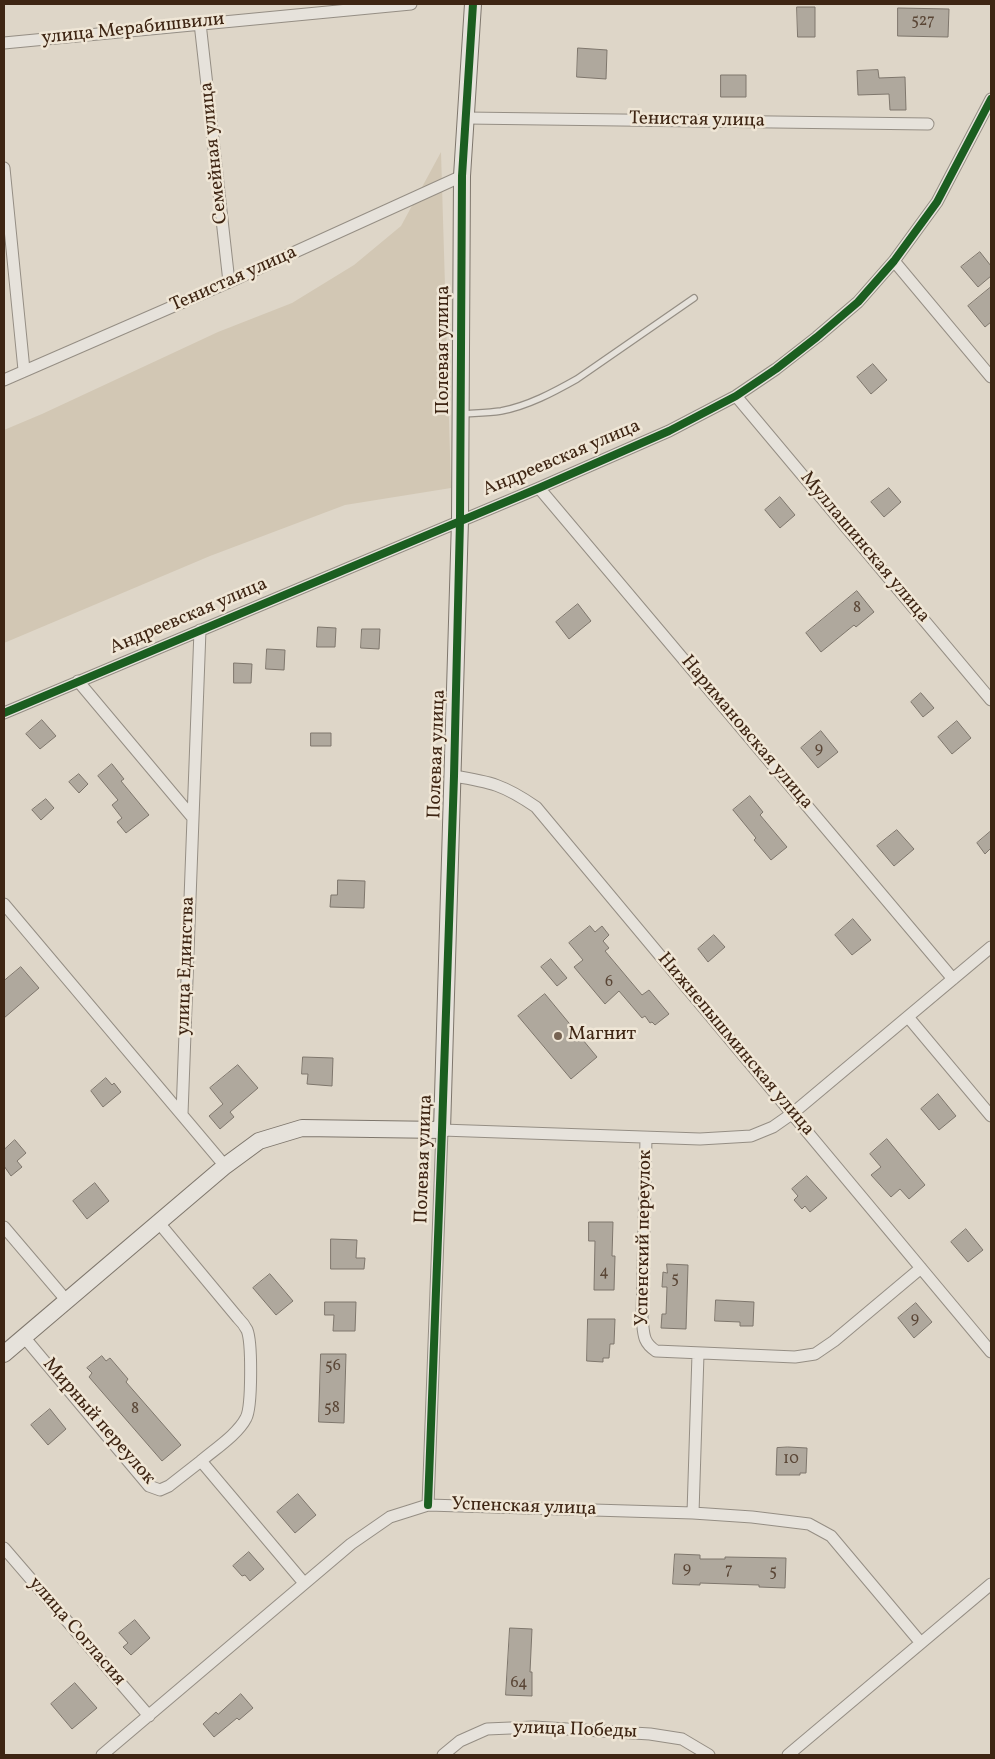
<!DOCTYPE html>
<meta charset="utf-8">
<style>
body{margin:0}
#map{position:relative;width:995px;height:1759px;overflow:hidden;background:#ded6c8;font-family:Vollkorn,serif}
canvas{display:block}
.frame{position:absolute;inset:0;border:5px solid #3e2513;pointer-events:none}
</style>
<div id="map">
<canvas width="995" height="1759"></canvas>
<div class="frame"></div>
</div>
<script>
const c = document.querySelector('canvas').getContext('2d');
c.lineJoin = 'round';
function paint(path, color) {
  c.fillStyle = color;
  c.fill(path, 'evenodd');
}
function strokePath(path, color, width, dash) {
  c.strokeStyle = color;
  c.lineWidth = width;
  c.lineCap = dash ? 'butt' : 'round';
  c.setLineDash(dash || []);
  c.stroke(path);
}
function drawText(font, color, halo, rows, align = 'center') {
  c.font = font + ' Vollkorn,serif';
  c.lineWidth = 5;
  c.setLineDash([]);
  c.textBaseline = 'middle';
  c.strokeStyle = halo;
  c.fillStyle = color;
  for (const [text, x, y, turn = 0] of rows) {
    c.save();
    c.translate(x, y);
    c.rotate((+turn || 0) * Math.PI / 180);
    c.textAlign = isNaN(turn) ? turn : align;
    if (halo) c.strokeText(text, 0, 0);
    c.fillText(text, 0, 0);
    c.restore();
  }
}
paint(new Path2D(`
 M 441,152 L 451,488 L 345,505 L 210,556 L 4,643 L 4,430 L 42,414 L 218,332 L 292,303 L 354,265 L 401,226 Z`), '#d2c7b4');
const building = new Path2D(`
 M 797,7 L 815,7 L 815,37 L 798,37 Z
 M 898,8 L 949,9 L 948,37 L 898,36 Z
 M 578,48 L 607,50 L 606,79 L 577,77 Z
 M 878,70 L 879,78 L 905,77 L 906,110 L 890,110 L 889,94 L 858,95 L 857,71 Z
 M 721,75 L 746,75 L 746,97 L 721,97 Z
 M 980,252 L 991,266 L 991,276 L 978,287 L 961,267 Z
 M 991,287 L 991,322 L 985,327 L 968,306 Z
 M 873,364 L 887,380 L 871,394 L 857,377 Z
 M 889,488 L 901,502 L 884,517 L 871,502 Z
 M 780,497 L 795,515 L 780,528 L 765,510 Z
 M 857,591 L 874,612 L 856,627 L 854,625 L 821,652 L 806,633 Z
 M 578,604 L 591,621 L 569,639 L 556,622 Z
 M 318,627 L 336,628 L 335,647 L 317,647 Z
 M 362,629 L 380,629 L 379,649 L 361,648 Z
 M 267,649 L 285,650 L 284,670 L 266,669 Z
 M 234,663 L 252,664 L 251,683 L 234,683 Z
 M 921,693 L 934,708 L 923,717 L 911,702 Z
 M 42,720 L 56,736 L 40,749 L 26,734 Z
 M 957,721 L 971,738 L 952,754 L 938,737 Z
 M 821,731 L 838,752 L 818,768 L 801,748 Z
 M 311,733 L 331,733 L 331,746 L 311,746 Z
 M 112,764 L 124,779 L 121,781 L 149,815 L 126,833 L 117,822 L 122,818 L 112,805 L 118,800 L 98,776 Z
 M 79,774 L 88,784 L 79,793 L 69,782 Z
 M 750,796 L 763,812 L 760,815 L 787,847 L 771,860 L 754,840 L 756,838 L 733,810 Z
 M 46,799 L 54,808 L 41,820 L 32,810 Z
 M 897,830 L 914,849 L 894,866 L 877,846 Z
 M 991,831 L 991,848 L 985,854 L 977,843 Z
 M 338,880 L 365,881 L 364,908 L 330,907 L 331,895 L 337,895 Z
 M 853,919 L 871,940 L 852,955 L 835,935 Z
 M 590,926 L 595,932 L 602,926 L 609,935 L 603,941 L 609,948 L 605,951 L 642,995 L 649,990 L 669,1014 L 655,1025 L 652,1022 L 650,1023 L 645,1016 L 642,1018 L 619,991 L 605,1004 L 574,967 L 583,960 L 569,943 Z
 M 714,935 L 725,947 L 708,962 L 698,949 Z
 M 551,959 L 567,978 L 557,986 L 541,967 Z
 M 21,967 L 39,988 L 4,1018 L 4,981 Z
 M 545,994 L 597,1057 L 571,1079 L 518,1016 Z
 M 303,1057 L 333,1058 L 332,1086 L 307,1084 L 308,1074 L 302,1074 Z
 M 238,1065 L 258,1088 L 230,1112 L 234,1117 L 220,1129 L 209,1116 L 223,1104 L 210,1088 Z
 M 106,1078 L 112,1085 L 114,1083 L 121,1092 L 103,1107 L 91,1091 Z
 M 938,1094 L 956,1116 L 939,1130 L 921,1109 Z
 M 887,1139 L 925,1185 L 909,1199 L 900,1189 L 891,1197 L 871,1175 L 881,1167 L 870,1154 Z
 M 15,1140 L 26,1153 L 17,1161 L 22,1167 L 11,1176 L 4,1166 L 4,1150 Z
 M 807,1176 L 827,1198 L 810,1212 L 805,1206 L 802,1209 L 794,1200 L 798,1196 L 792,1189 Z
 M 95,1183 L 109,1201 L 87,1219 L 73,1201 Z
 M 589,1222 L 613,1222 L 612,1256 L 615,1256 L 614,1290 L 594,1290 L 595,1241 L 589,1241 Z
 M 966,1229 L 983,1250 L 968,1262 L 951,1242 Z
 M 331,1239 L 357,1240 L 356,1258 L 365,1258 L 364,1269 L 331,1269 Z
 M 667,1264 L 688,1265 L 686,1329 L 661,1328 L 662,1314 L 666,1314 L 667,1287 L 662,1287 L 663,1272 L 667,1273 Z
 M 270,1274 L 293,1301 L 276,1315 L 253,1288 Z
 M 716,1300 L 754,1302 L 753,1326 L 740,1326 L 740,1322 L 715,1321 Z
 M 325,1302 L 356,1302 L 355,1331 L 333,1331 L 334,1315 L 325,1315 Z
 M 916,1303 L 932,1322 L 914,1338 L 898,1318 Z
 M 588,1319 L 615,1319 L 614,1344 L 610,1344 L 609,1358 L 603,1358 L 603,1362 L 587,1361 Z
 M 321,1354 L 346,1354 L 344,1423 L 319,1422 Z
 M 102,1356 L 106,1361 L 110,1358 L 128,1379 L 126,1382 L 181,1445 L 162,1461 L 89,1377 L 92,1373 L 87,1368 Z
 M 50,1409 L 66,1429 L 48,1445 L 31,1425 Z
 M 788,1447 L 807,1448 L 806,1473 L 800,1473 L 800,1475 L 776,1475 L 777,1448 Z
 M 298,1494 L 316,1515 L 295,1533 L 277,1512 Z
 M 249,1552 L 264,1569 L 250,1581 L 245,1575 L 242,1576 L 233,1566 Z
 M 675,1554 L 700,1555 L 700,1559 L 725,1559 L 725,1557 L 786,1558 L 785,1588 L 759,1587 L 759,1585 L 700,1583 L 700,1585 L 673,1584 Z
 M 135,1620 L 150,1638 L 131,1655 L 123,1647 L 128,1643 L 119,1633 Z
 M 510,1628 L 532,1629 L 530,1672 L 532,1672 L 532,1696 L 506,1695 Z
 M 75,1683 L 97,1708 L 72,1729 L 51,1704 Z
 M 241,1694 L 253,1708 L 239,1720 L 237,1718 L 214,1737 L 203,1724 L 216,1712 L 218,1714 Z`);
paint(building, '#afa89d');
strokePath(building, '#7e766c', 1);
const lane = new Path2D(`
 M 461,414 C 474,413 488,413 501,411 C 528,406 554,392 577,379 L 694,298`);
const street = new Path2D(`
 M 200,23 L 229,282
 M 4,43 L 411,4
 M 466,118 L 928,124
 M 4,168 L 24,370
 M 894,261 L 991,377
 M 4,380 L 229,282 L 462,176
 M 736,396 L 991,700
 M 539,488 L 953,979
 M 78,681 L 193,818
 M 4,713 L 539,488 L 669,431 L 736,396 L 776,369 L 817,337 L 858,302 L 894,261 L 937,202 L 991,99
 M 454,776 C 491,782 504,785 536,807 L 991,1352
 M 4,904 L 225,1166
 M 908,1017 L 991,1116
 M 182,1114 L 200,630
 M 646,1138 L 642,1318 C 644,1333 642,1342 656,1351 L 795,1357 L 815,1354 L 834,1341 L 921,1268
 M 159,1223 L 238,1318 C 241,1321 245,1326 247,1330 C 252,1342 252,1407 246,1418 C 238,1434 215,1449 201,1461
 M 4,1227 L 67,1301
 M 24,1337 L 149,1486 L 160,1490 L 169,1486 L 201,1461 L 304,1583
 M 428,1505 L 442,1130 L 700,1139 L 751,1136 L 773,1127 L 793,1113 L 991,947
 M 693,1513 L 698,1354
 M 4,1548 L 149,1716
 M 102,1755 L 351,1544 L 390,1517 L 428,1505 L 693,1513 L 752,1517 L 809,1524 L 831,1536 L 921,1643
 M 443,1755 L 460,1741 L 487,1729 L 534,1727 L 650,1734 L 682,1739 L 709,1755
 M 788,1755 L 991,1584`);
const secondary = new Path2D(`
 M 4,1354 L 225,1166 L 259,1141 L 302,1128 L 442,1130 L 460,520 L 462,176 L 473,4`);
strokePath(lane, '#958e84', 8);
strokePath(street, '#958e84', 13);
strokePath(secondary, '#7e766c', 18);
strokePath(lane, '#e6e2db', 5.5);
strokePath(street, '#e6e2db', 11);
strokePath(secondary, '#e6e2db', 16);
strokePath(new Path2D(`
 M 4,713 L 539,488 L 669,431 L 736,396 L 776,369 L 817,337 L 858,302 L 894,261 L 937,202 L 991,99
 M 428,1505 L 442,1130 L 454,776 L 460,520 L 462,176 L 473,4`), '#1b5e20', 8);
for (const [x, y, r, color] of [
 [558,1036,5,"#766352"]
]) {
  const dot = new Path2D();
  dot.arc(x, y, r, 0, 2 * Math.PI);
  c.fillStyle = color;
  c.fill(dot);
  strokePath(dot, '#efe6d6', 2);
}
drawText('16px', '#5a4636', null, [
 ["527",923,22],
 ["8",857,609],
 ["9",819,750],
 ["6",609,983],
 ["4",604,1273],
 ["5",675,1280],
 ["9",915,1320],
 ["56",333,1367],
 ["58",332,1409],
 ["8",135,1410],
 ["10",791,1460],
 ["9",687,1570],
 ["7",729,1571],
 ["5",773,1573],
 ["64",519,1684]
]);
drawText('19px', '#3e2513', '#efe6d6', [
 ["улица Мерабишвили",133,30,-6],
 ["Тенистая улица",697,121,1],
 ["Семейная улица",215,153,-96],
 ["Тенистая улица",234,280,-24],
 ["Полевая улица",445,350,-90],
 ["Андреевская улица",562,459,-23],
 ["Муллашинская улица",864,548,50],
 ["Андреевская улица",189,617,-23],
 ["Наримановская улица",746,733,50],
 ["Полевая улица",438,754,-88],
 ["улица Единства",187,966,-88],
 ["Нижнепышминская улица",735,1045,50],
 ["Полевая улица",425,1159,-88],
 ["Успенский переулок",645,1238,-89],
 ["Мирный переулок",98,1422,49],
 ["Успенская улица",524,1508,2],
 ["улица Согласия",76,1632,49],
 ["улица Победы",575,1731,2]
]);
drawText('19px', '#3e2513', '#efe6d6', [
 ["Магнит",568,1036]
], 'left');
</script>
